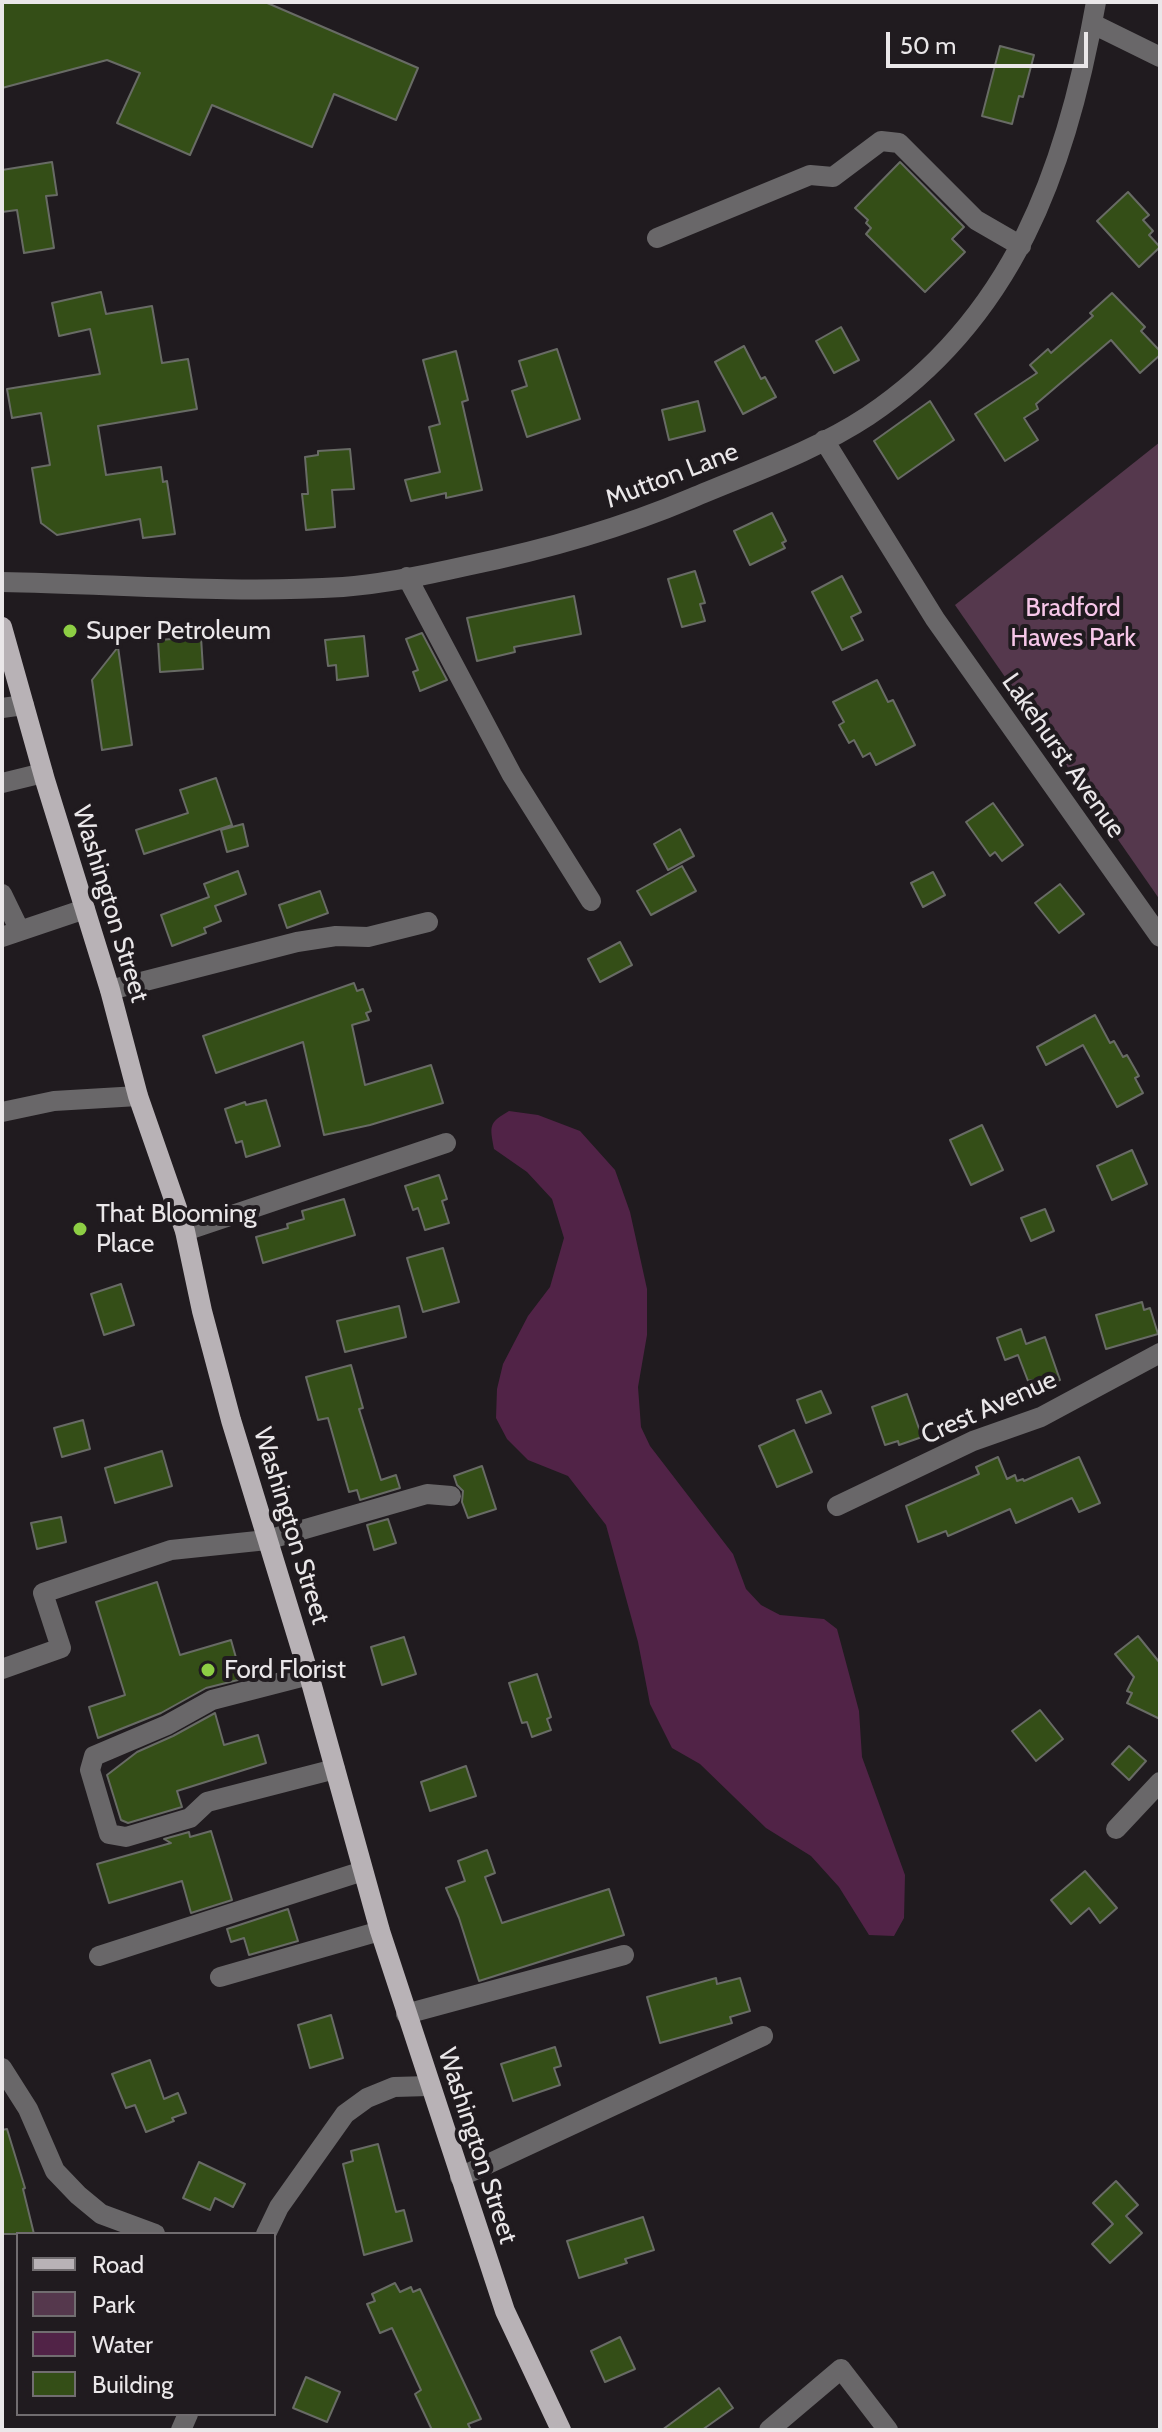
<!DOCTYPE html>
<style>
body{margin:0}
#map{position:relative;width:1162px;height:2432px;overflow:hidden;background:#201b1f;font-family:Cabin,sans-serif}
canvas{display:block}
.frame{position:absolute;inset:0;border:4px solid #eae7e9;pointer-events:none}
.legend{position:absolute;left:16px;top:2232px;width:260px;height:184px;box-sizing:border-box;background:#201b1f;border:2px solid #716d70;margin:0;padding:10px 14px;list-style:none;font-size:24px;color:#eae7e9}
.legend li{display:flex;align-items:center;gap:16px;height:40px}
.legend b{width:40px;border:2px solid #716d70}
.scale{position:absolute;left:886px;top:32px;width:202px;height:36px;box-sizing:border-box;border:4px solid #eae7e9;border-top:0;padding-left:10px;font-size:24px;line-height:28px;white-space:nowrap;color:#eae7e9;-webkit-text-stroke:6px #201b1f;paint-order:stroke}
</style>
<div id="map">
<canvas width="1162" height="2432"></canvas>
<div class="frame"></div>
<ul class="legend">
<li><b style="height:10px;background:#b8b2b6"></b>Road</li>
<li><b style="height:22px;background:#55384d"></b>Park</li>
<li><b style="height:22px;background:#512347"></b>Water</li>
<li><b style="height:22px;background:#344e17"></b>Building</li>
</ul>
<div class="scale">50 m</div>
</div>
<script>
const c = document.querySelector('canvas').getContext('2d');
c.lineJoin = 'round';
function paint(path, color) {
  c.fillStyle = color;
  c.fill(path, 'evenodd');
}
function strokePath(path, color, width, dash) {
  c.strokeStyle = color;
  c.lineWidth = width;
  c.lineCap = dash ? 'butt' : 'round';
  c.setLineDash(dash || []);
  c.stroke(path);
}
function drawText(font, color, halo, rows, align = 'center') {
  c.font = font + ' Cabin,sans-serif';
  c.lineWidth = 8;
  c.setLineDash([]);
  c.textBaseline = 'middle';
  c.strokeStyle = halo;
  c.fillStyle = color;
  for (const [text, x, y, turn = 0] of rows) {
    c.save();
    c.translate(x, y);
    c.rotate((+turn || 0) * Math.PI / 180);
    c.textAlign = isNaN(turn) ? turn : align;
    if (halo) c.strokeText(text, 0, 0);
    c.fillText(text, 0, 0);
    c.restore();
  }
}
paint(new Path2D(`
 M 1160,442 L 1160,900 L 955,605 Z`), '#55384d');
paint(new Path2D(`
 M 509,1111 L 538,1115 L 580,1131 L 615,1170 L 630,1212 L 647,1289 L 647,1335 L 638,1387 L 641,1427 L 650,1446 L 733,1554 L 746,1589 L 761,1605 L 780,1615 L 824,1619 L 837,1629 L 859,1711 L 862,1757 L 905,1875 L 904,1918 L 894,1936 L 869,1935 L 839,1887 L 811,1856 L 766,1828 L 700,1764 L 672,1748 L 650,1704 L 638,1642 L 606,1525 L 568,1476 L 528,1460 L 507,1439 L 496,1418 L 497,1389 L 503,1364 L 528,1316 L 550,1287 L 564,1238 L 552,1199 L 527,1172 L 494,1149 C 490,1126 488,1123 509,1111 Z`), '#512347');
const building = new Path2D(`
 M 2,2 L 265,2 L 418,68 L 396,120 L 334,94 L 312,147 L 212,105 L 190,155 L 117,123 L 140,73 L 107,60 L 2,88 Z
 M 1000,46 L 1034,55 L 1023,97 L 1019,96 L 1012,124 L 982,116 Z
 M 52,162 L 57,195 L 46,196 L 54,248 L 24,253 L 17,210 L 2,212 L 2,170 Z
 M 900,162 L 964,227 L 952,239 L 965,252 L 925,292 L 866,234 L 871,228 L 866,223 L 868,220 L 855,208 Z
 M 1128,192 L 1149,215 L 1143,220 L 1153,231 L 1149,235 L 1160,247 L 1139,267 L 1097,221 Z
 M 101,292 L 106,314 L 152,306 L 162,363 L 188,359 L 197,409 L 98,426 L 106,475 L 161,467 L 163,482 L 167,481 L 175,534 L 143,538 L 140,519 L 57,535 L 41,523 L 32,468 L 50,465 L 41,413 L 12,418 L 7,389 L 100,374 L 90,329 L 59,336 L 52,303 Z
 M 1112,293 L 1145,327 L 1141,331 L 1160,351 L 1160,355 L 1140,373 L 1111,340 L 1036,404 L 1038,409 L 1024,418 L 1038,440 L 1005,461 L 975,414 L 1037,373 L 1030,365 L 1048,349 L 1051,353 L 1093,316 L 1090,313 Z
 M 841,327 L 859,360 L 834,373 L 816,341 Z
 M 744,346 L 761,379 L 765,377 L 776,397 L 743,414 L 715,362 Z
 M 557,349 L 580,419 L 527,437 L 512,391 L 527,386 L 519,361 Z
 M 456,351 L 468,400 L 462,402 L 482,490 L 446,498 L 446,493 L 411,501 L 405,480 L 440,472 L 429,427 L 440,424 L 423,360 Z
 M 698,401 L 705,431 L 669,440 L 662,410 Z
 M 930,401 L 954,440 L 898,479 L 874,441 Z
 M 350,449 L 354,489 L 332,490 L 335,527 L 306,530 L 302,494 L 308,494 L 305,457 L 318,455 L 318,451 Z
 M 772,513 L 786,541 L 782,543 L 785,548 L 750,565 L 734,531 Z
 M 695,571 L 705,603 L 700,604 L 705,621 L 682,627 L 668,579 Z
 M 842,576 L 861,612 L 851,617 L 863,640 L 842,650 L 812,592 Z
 M 574,596 L 581,634 L 514,647 L 515,652 L 477,661 L 467,618 Z
 M 422,633 L 447,680 L 420,691 L 413,672 L 418,670 L 406,639 Z
 M 364,636 L 368,676 L 337,680 L 336,665 L 328,666 L 325,640 Z
 M 201,637 L 203,669 L 160,672 L 158,640 Z
 M 118,647 L 132,745 L 102,750 L 92,680 Z
 M 877,680 L 888,702 L 893,700 L 915,745 L 876,765 L 870,753 L 863,757 L 854,740 L 849,743 L 839,725 L 844,722 L 833,702 Z
 M 216,778 L 232,825 L 144,854 L 136,830 L 188,813 L 180,790 Z
 M 993,803 L 1023,845 L 1002,861 L 995,852 L 990,856 L 966,822 Z
 M 243,824 L 248,846 L 227,852 L 221,830 Z
 M 680,829 L 694,856 L 668,870 L 654,844 Z
 M 682,866 L 696,891 L 651,915 L 637,891 Z
 M 238,871 L 246,894 L 215,906 L 221,921 L 204,928 L 206,933 L 172,946 L 161,915 L 209,897 L 204,884 Z
 M 933,872 L 945,895 L 923,907 L 911,883 Z
 M 1060,884 L 1084,914 L 1059,933 L 1035,903 Z
 M 320,891 L 328,913 L 287,928 L 279,905 Z
 M 620,942 L 632,965 L 600,982 L 588,959 Z
 M 354,983 L 357,991 L 363,989 L 371,1011 L 366,1013 L 369,1020 L 352,1025 L 365,1085 L 431,1065 L 443,1103 L 370,1125 L 324,1135 L 303,1042 L 216,1073 L 203,1036 Z
 M 1095,1015 L 1110,1043 L 1114,1041 L 1123,1057 L 1127,1055 L 1139,1076 L 1135,1078 L 1143,1093 L 1117,1107 L 1083,1045 L 1046,1065 L 1037,1047 Z
 M 266,1100 L 280,1146 L 246,1157 L 242,1141 L 236,1143 L 225,1109 L 245,1102 L 246,1105 Z
 M 982,1125 L 1003,1170 L 971,1185 L 950,1140 Z
 M 1132,1150 L 1147,1184 L 1112,1200 L 1097,1166 Z
 M 439,1175 L 447,1199 L 442,1201 L 449,1223 L 425,1230 L 418,1208 L 413,1210 L 405,1186 Z
 M 344,1199 L 355,1235 L 263,1263 L 256,1237 L 288,1228 L 287,1224 L 304,1219 L 302,1211 Z
 M 1045,1209 L 1054,1231 L 1031,1241 L 1021,1218 Z
 M 443,1248 L 459,1302 L 423,1312 L 407,1258 Z
 M 121,1284 L 134,1325 L 104,1335 L 91,1294 Z
 M 1142,1302 L 1144,1310 L 1150,1308 L 1158,1334 L 1106,1349 L 1096,1315 Z
 M 399,1306 L 406,1337 L 345,1352 L 337,1321 Z
 M 1021,1329 L 1026,1344 L 1045,1337 L 1060,1380 L 1035,1389 L 1032,1380 L 1028,1381 L 1018,1355 L 1005,1360 L 997,1338 Z
 M 351,1365 L 363,1408 L 359,1409 L 381,1480 L 396,1475 L 400,1488 L 360,1500 L 357,1490 L 349,1492 L 328,1418 L 318,1420 L 306,1377 Z
 M 821,1391 L 831,1413 L 806,1423 L 797,1400 Z
 M 907,1394 L 922,1437 L 899,1445 L 898,1441 L 885,1445 L 872,1407 Z
 M 83,1420 L 90,1449 L 62,1457 L 54,1428 Z
 M 794,1430 L 812,1472 L 777,1487 L 759,1446 Z
 M 162,1451 L 172,1486 L 115,1503 L 105,1468 Z
 M 998,1457 L 1007,1479 L 1015,1475 L 1017,1481 L 1023,1479 L 1024,1481 L 1079,1457 L 1100,1503 L 1079,1512 L 1072,1498 L 1016,1523 L 1010,1509 L 948,1536 L 946,1531 L 918,1542 L 906,1506 L 979,1474 L 976,1467 Z
 M 482,1466 L 496,1509 L 468,1518 L 462,1502 L 463,1491 L 457,1485 L 454,1476 Z
 M 61,1517 L 66,1542 L 37,1549 L 31,1523 Z
 M 388,1519 L 396,1543 L 374,1550 L 367,1525 Z
 M 157,1582 L 180,1655 L 231,1640 L 242,1679 L 206,1688 L 161,1713 L 98,1738 L 89,1707 L 125,1695 L 96,1602 Z
 M 1138,1636 L 1160,1663 L 1160,1719 L 1127,1703 L 1132,1693 L 1127,1691 L 1134,1677 L 1115,1654 Z
 M 404,1637 L 416,1674 L 382,1685 L 371,1647 Z
 M 537,1674 L 551,1717 L 547,1719 L 551,1730 L 532,1737 L 527,1722 L 522,1723 L 509,1683 Z
 M 1040,1710 L 1063,1739 L 1036,1761 L 1012,1731 Z
 M 215,1713 L 224,1745 L 258,1735 L 266,1763 L 177,1791 L 182,1807 L 128,1823 L 121,1820 L 107,1775 L 137,1752 L 173,1736 Z
 M 1129,1746 L 1146,1761 L 1129,1780 L 1112,1764 Z
 M 466,1766 L 476,1796 L 430,1811 L 421,1782 Z
 M 211,1831 L 232,1900 L 191,1913 L 182,1881 L 109,1903 L 97,1864 L 171,1843 L 164,1839 L 189,1832 L 190,1837 Z
 M 487,1850 L 495,1873 L 485,1877 L 502,1923 L 609,1889 L 624,1935 L 479,1981 L 459,1918 L 446,1888 L 465,1881 L 458,1861 Z
 M 1085,1871 L 1117,1908 L 1100,1923 L 1089,1908 L 1071,1924 L 1051,1900 Z
 M 288,1909 L 298,1941 L 249,1955 L 244,1938 L 231,1942 L 227,1929 Z
 M 716,1978 L 717,1984 L 740,1978 L 750,2011 L 730,2017 L 732,2023 L 660,2043 L 647,1997 Z
 M 331,2015 L 343,2058 L 310,2068 L 298,2025 Z
 M 555,2047 L 561,2066 L 554,2068 L 560,2085 L 513,2101 L 501,2064 Z
 M 150,2060 L 164,2099 L 178,2093 L 186,2113 L 172,2118 L 174,2121 L 146,2132 L 135,2105 L 126,2108 L 112,2074 Z
 M 7,2129 L 25,2188 L 23,2189 L 34,2234 L 2,2234 L 2,2130 Z
 M 378,2144 L 396,2212 L 404,2210 L 412,2241 L 364,2255 L 343,2164 L 353,2161 L 351,2151 Z
 M 199,2162 L 245,2184 L 233,2207 L 215,2198 L 210,2210 L 183,2198 Z
 M 1116,2181 L 1138,2205 L 1126,2216 L 1142,2233 L 1110,2263 L 1092,2244 L 1113,2224 L 1093,2203 Z
 M 643,2217 L 654,2250 L 625,2259 L 627,2263 L 579,2278 L 567,2241 Z
 M 395,2283 L 400,2292 L 411,2287 L 413,2292 L 420,2289 L 481,2419 L 468,2424 L 471,2430 L 432,2430 L 415,2394 L 421,2390 L 392,2328 L 380,2333 L 367,2304 L 375,2301 L 372,2294 Z
 M 620,2337 L 635,2369 L 605,2382 L 591,2351 Z
 M 306,2377 L 340,2392 L 327,2422 L 293,2408 Z
 M 719,2388 L 733,2408 L 702,2430 L 662,2430 Z`);
paint(building, '#344e17');
strokePath(building, '#686b65', 2);
strokePath(new Path2D(`
 M 1093,24 L 1160,57
 M 657,238 L 810,175 L 833,177 L 881,141 L 899,143 L 976,220 L 1021,246
 M 824,440 L 935,619 L 1160,937
 M 407,577 L 512,775 L 591,901
 M 2,582 C 116,584 229,594 343,587 C 384,584 426,575 466,566 C 544,550 619,529 692,498 C 751,473 815,451 868,416 C 1014,318 1067,167 1096,2
 M 2,708 L 24,705
 M 2,783 L 43,773
 M 2,894 L 20,931
 M 2,937 L 85,909
 M 110,990 L 297,942 L 336,936 L 368,937 L 428,922
 M 2,1112 L 54,1101 L 138,1096
 M 185,1231 L 446,1143
 M 837,1506 L 973,1441 L 1041,1417 L 1160,1353
 M 2,1669 L 61,1648 L 43,1593 L 171,1550 L 267,1540 L 427,1494 L 451,1496
 M 309,1675 L 212,1700 L 167,1725 L 94,1756 L 90,1770 L 109,1834 L 126,1837 L 190,1818 L 207,1802 L 335,1769
 M 1116,1829 L 1160,1782
 M 99,1956 L 363,1871
 M 220,1977 L 380,1931
 M 406,2014 L 624,1955
 M 2,2068 L 28,2109 L 55,2171 L 78,2195 L 101,2214 L 155,2234
 M 460,2177 L 763,2036
 M 266,2234 L 279,2207 L 345,2114 L 367,2098 L 394,2087 L 429,2086
 M 181,2430 L 188,2414
 M 769,2430 L 841,2369 L 888,2430`), '#696769', 20);
strokePath(new Path2D(`
 M 2,627 L 45,780 L 110,990 L 138,1096 L 185,1231 L 202,1311 L 231,1420 L 309,1675 L 380,1931 L 505,2311 L 561,2430`), '#b8b2b6', 20);
for (const [x, y, r, color] of [
 [70,631,8,"#8dce44"],
 [80,1229,8,"#8dce44"],
 [208,1670,8,"#8dce44"]
]) {
  const dot = new Path2D();
  dot.arc(x, y, r, 0, 2 * Math.PI);
  c.fillStyle = color;
  c.fill(dot);
  strokePath(dot, '#201b1f', 3);
}
drawText('26px', '#eae7e9', '#201b1f', [
 ["Mutton Lane",672,476,-21],
 ["Lakehurst Avenue",1063,756,55],
 ["Washington Street",110,904,73],
 ["Crest Avenue",989,1408,-24],
 ["Washington Street",291,1526,73],
 ["Washington Street",477,2146,72]
]);
drawText('26px', '#f7c7e9', '#201b1f', [
 ["Bradford",1073,608],
 ["Hawes Park",1073,638]
]);
drawText('26px', '#eae7e9', '#201b1f', [
 ["Super Petroleum",86,631],
 ["That Blooming",96,1214],
 ["Place",96,1244],
 ["Ford Florist",224,1670]
], 'left');
</script>
